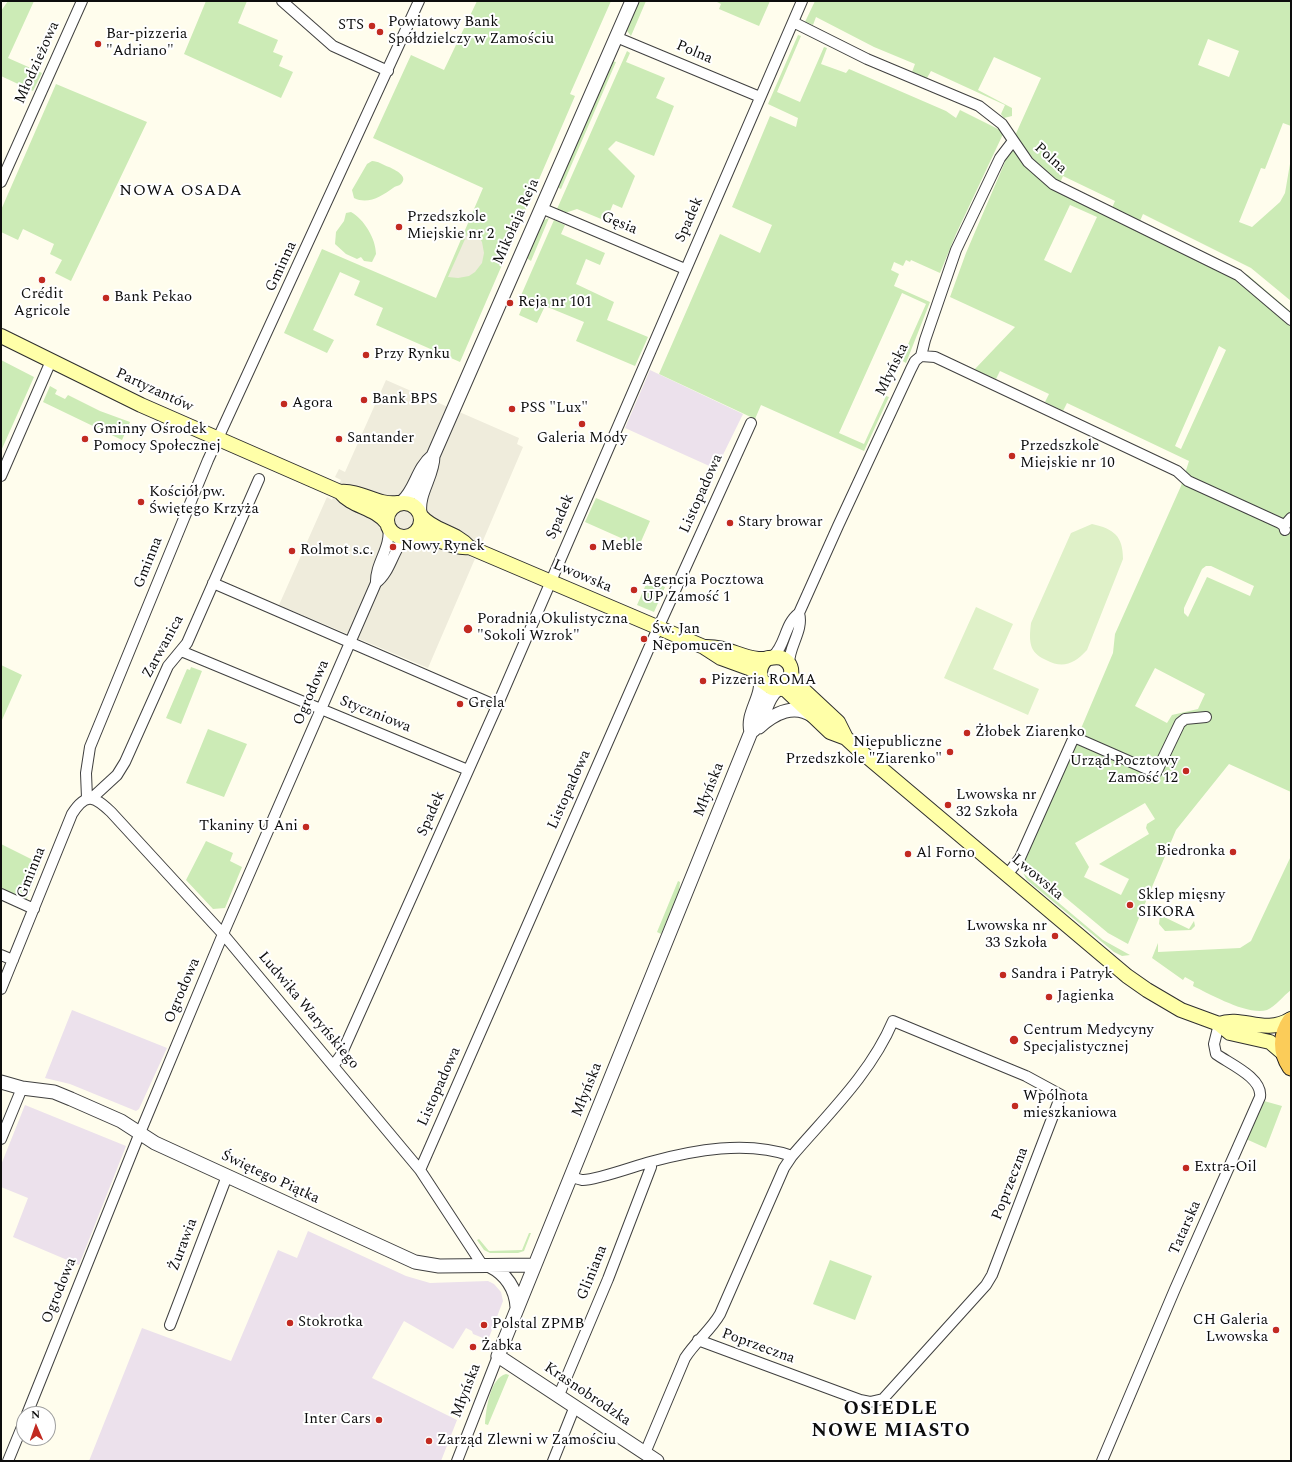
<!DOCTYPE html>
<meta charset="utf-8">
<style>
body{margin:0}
#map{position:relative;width:1292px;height:1462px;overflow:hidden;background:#fffded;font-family:Spectral,serif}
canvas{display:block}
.frame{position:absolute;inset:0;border:2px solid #0d0d0d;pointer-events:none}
.north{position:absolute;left:16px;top:1406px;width:40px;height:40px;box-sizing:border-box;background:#fff;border:1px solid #9e9e9e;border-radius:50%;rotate:358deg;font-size:11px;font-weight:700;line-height:16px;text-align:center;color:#0d0d0d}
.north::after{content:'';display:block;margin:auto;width:14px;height:18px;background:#c22a21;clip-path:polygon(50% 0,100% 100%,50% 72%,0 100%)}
</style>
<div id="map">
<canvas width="1292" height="1462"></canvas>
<div class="frame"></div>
<div class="north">N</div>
</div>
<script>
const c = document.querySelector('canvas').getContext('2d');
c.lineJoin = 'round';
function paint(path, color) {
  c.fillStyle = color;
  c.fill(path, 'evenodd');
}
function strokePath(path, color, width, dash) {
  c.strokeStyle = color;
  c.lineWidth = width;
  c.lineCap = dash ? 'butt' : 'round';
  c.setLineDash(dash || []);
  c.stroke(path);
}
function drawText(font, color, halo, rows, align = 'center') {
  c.font = font + ' Spectral,serif';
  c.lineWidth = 4;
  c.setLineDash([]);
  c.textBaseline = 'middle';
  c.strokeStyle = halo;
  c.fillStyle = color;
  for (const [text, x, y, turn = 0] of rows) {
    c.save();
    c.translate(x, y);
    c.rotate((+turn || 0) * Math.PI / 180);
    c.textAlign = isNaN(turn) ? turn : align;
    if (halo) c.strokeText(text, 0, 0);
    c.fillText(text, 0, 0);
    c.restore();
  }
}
paint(new Path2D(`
 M 650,370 L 743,414 L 716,469 L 625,428 Z
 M 72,1010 L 167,1048 L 139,1109 L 136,1111 L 70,1084 L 45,1078 Z
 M 25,1105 L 126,1146 L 79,1265 L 13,1237 L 28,1198 L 1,1187 L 1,1165 Z
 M 308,1231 L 406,1276 L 430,1283 L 488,1281 L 494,1284 L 501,1292 L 503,1301 L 488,1340 L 473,1334 L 472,1331 L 466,1328 L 453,1349 L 404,1321 L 372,1378 L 457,1420 L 441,1461 L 89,1461 L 142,1328 L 231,1361 L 278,1250 L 297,1258 Z`), '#ece1ec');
paint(new Path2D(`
 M 8,1 L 34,1 L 8,58 L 42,73 L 33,91 L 1,76 L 1,11 Z
 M 206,1 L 247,1 L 238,23 L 278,40 L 273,52 L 283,56 L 279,66 L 293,72 L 281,98 L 184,54 Z
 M 477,1 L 611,1 L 570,94 L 575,96 L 460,362 L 376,325 L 383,308 L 354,295 L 360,281 L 340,272 L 313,330 L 334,340 L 327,353 L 284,333 L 322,249 L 436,298 L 483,188 L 373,138 L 411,55 L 444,70 Z
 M 639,1 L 646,1 L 631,36 L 627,31 L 627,26 Z
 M 715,1 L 770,1 L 759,26 L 719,9 L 721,4 Z
 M 815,1 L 1291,1 L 1291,126 L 1283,123 L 1265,169 L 1261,168 L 1239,222 L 1252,227 L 1280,202 L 1285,193 L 1291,158 L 1291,301 L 1251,268 L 1143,214 L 1140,221 L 1248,275 L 1290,311 L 1291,310 L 1291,792 L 1229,764 L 1176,830 L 1128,944 L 1108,933 L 1024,863 L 1113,653 L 1115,634 L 1181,486 L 1189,461 L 1067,403 L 1063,411 L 1045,402 L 1049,394 L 1000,371 L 996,379 L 974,370 L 1015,327 L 950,297 L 966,253 L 1005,162 L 1005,158 L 1041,78 L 994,57 L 978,90 L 1012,108 L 1012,116 L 1004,118 L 1001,114 L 1005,105 L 931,71 L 927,78 L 912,72 L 915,64 L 874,47 L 816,17 L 813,25 L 805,22 ZM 1208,39 L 1239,51 L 1229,77 L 1198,65 ZM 1063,176 L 1115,201 L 1112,208 L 1060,183 ZM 1070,205 L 1097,217 L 1071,273 L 1044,260 ZM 1219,346 L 1226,350 L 1181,449 L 1175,446 ZM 1206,566 L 1211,566 L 1254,586 L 1250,596 L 1207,577 L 1188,617 L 1184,613 L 1184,608 L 1202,569 ZM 1155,668 L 1205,694 L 1198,709 L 1172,715 L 1167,723 L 1135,706 ZM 1145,803 L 1155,819 L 1147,824 L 1146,828 L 1149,834 L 1099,864 L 1129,879 L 1121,895 L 1084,877 L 1089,867 L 1075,843 Z
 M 798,35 L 801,36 L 777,92 L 800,102 L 824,47 L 827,48 L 821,64 L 846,73 L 849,69 L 946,111 L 956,118 L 960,110 L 1004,132 L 956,234 L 940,273 L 911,260 L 910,262 L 906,260 L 903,266 L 894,262 L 891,270 L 899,274 L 894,286 L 930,302 L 906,363 L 901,360 L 926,304 L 902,293 L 839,433 L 864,444 L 886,396 L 889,397 L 864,451 L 761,405 L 755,419 L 659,374 L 720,234 L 760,253 L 772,225 L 732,207 L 770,116 L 796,127 L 798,118 L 768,104 Z
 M 627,51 L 630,53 L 626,62 L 665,78 L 656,98 L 674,106 L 654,156 L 616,141 L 608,149 L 635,176 L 622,208 L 613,204 L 606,221 L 577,209 L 565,213 L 557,209 Z
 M 612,61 L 616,62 L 561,189 L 557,187 Z
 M 56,84 L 147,122 L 71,281 L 55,273 L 62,260 L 50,254 L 54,244 L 23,229 L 18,240 L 1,232 L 1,210 Z
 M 372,161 C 378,161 383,165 389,167 C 395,170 409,176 401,184 C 399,186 395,186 393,188 C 382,196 368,205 354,198 L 352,190 L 367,164 Z
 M 351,212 C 364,219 376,239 376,254 L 372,262 L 364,261 L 361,257 L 357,259 L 346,254 L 335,244 L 336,232 L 344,221 L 346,213 Z
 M 549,218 L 531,261 L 528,259 L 527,257 L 542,221 Z
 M 554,220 L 565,225 L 561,234 L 605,253 L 600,265 L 586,259 L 576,284 L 614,302 L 607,320 L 648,337 L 635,366 L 576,341 L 584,322 L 545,306 L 537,323 L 519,315 L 524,303 L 519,300 Z
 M 1,360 L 34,377 L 1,451 Z
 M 50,386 L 57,390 L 55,394 L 65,399 L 68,395 L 100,411 L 130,422 L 122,440 L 43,402 Z
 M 596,498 L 650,521 L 639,546 L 585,522 Z
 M 648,580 L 665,587 L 654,612 L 637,605 Z
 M 1,665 L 22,675 L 2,720 L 1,719 Z
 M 191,667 L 202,671 L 181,724 L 166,718 L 187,669 L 190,670 Z
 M 208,729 L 247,744 L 224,797 L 186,783 Z
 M 206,841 L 233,853 L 230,861 L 242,867 L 225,908 L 213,909 L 186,880 Z
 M 1,844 L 41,864 L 26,901 L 1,889 Z
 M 1291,856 L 1291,990 C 1283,996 1276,1006 1267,1010 C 1248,1016 1210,994 1193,986 L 1194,982 L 1185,977 L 1183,980 L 1152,958 L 1158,943 L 1158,952 L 1240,948 L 1251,941 Z
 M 1023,873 L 1103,940 L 1130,955 L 1122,956 L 1114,952 L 1027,880 Z
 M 678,881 L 680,882 L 679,892 L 661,934 L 657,932 Z
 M 1160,915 L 1189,929 L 1194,921 L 1195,926 L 1191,930 L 1165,931 L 1159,924 Z
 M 1264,1101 L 1282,1106 L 1266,1148 L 1246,1139 Z
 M 529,1233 L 531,1233 L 524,1251 L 518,1253 L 490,1253 L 484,1250 L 477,1240 L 479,1239 L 489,1251 L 522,1250 Z
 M 830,1260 L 872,1276 L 855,1320 L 813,1304 Z
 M 506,1374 L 509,1375 L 488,1425 L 485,1424 C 486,1409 490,1378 506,1374 Z`), '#ccebb6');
paint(new Path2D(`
 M 1092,524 C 1114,529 1123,536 1123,559 L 1087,650 C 1074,664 1063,669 1046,660 C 1041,658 1034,653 1032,648 C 1029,640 1030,632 1031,623 L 1071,533 Z
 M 976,607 L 1013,624 L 993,669 L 1039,689 L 1028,715 L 944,678 Z`), '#dff1c8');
paint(new Path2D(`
 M 470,228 L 478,235 L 482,242 L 484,253 L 482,263 L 475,272 L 469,276 L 458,278 L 448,277 Z
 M 386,380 L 519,438 L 517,444 L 523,447 L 482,543 L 481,545 L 476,542 L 470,557 L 475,559 L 474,561 L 428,668 L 279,605 L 327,497 L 332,500 L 341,480 L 335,477 L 339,469 L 345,472 Z`), '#efecdc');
const minor = new Path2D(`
 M 282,1 L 333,46 L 388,71
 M 793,22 L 867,59 L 979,106 L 1002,124 L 1028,162 L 1053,184 L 1238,275 L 1291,320
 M 616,37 L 760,97
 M 1,182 L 82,1
 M 541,208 L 685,269
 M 921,356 L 935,357 L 1177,471 L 1188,481 L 1280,523 L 1284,526 L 1285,530
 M 1,476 L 51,361
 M 1284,526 L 1291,518
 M 213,583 L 497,706
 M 376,583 C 392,571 393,546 408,536
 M 181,651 L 468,770
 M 772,657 C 786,646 784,624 799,613 L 838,526 L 911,369 L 915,361 L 921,356 L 925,340 L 956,250 L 1000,158 L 1013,141
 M 789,665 C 788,647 804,631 799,613
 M 87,798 L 86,773 L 90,747 L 208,460 L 419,1
 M 92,798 L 117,775 L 125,762 L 168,666 L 187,643 L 259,479
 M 1007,875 L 1020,858 L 1074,737 L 1156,773 L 1180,723 L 1185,719 L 1206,717
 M 1,894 L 34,909
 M 1,955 L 13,960
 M 1,989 L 72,814 C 86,792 94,796 111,812 L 223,934 L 420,1170 L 483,1266
 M 333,1066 L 341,1055 L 497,706 L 802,1
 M 1,1139 L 22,1088
 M 420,1170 L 649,648 L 751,423
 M 570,1176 C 574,1178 578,1179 582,1180 C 594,1181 635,1166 650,1162 C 694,1150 747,1140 792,1156
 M 170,1325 L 227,1176
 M 559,1395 L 608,1279 L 651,1167 L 651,1162
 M 27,1414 L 137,1140 L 223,934 L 376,583 C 375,563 392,547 388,527
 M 645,1453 L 685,1358 C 695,1342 711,1330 720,1314 L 784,1168 L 792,1156 C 828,1114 871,1073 893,1021 L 1026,1076 L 1061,1095 L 992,1275 L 986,1285 L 883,1399 L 870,1402 L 860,1400 L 698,1340
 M 8,1461 L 24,1422
 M 457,1461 L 498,1356
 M 553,1461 L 575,1406
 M 1102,1461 L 1175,1289 L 1260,1097 C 1263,1078 1230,1064 1216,1054 L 1214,1044 L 1219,1024`);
const tertiary = new Path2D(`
 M 402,502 C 416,491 417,469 433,456
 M 420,513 C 417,493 433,476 433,456 L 632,1
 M 759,727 C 775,713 794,703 813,716
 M 751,732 C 746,713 764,697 760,678
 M 1,1082 L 22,1088 L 54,1092 L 71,1099 L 121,1121 L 155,1143 L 415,1262 L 439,1266 L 534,1265
 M 490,1266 C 506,1274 516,1289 517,1307
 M 657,1461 L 498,1356 L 751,732 C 767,722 763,698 780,688`);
const secondary = new Path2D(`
 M 1,336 L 141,405 L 340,492 C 352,507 375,507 387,523
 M 340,492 C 361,490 377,506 398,503
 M387 520a17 17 0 1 1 34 0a17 17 0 1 1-34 0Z
 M 421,516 C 433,531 456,532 469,547 L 704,647 L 721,658 L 754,670 L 760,674
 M 411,536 C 432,532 448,549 469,547
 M 704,647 C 726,646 739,657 758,659 C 767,660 774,655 782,658 C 800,667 789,690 772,688 L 762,681 C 758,672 760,664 768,658
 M 791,673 L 794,681 L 838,722 L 846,738 L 858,749 L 1127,976 L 1147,990 L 1181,1010 L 1219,1024 L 1230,1033 L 1270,1042 L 1284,1054
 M 780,688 L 786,690 L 830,732 L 846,738
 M 1219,1024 C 1243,1015 1264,1036 1291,1019`);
const trunk = new Path2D(`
 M 1291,1021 C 1281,1035 1281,1052 1291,1067`);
strokePath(minor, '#404040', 12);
strokePath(tertiary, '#404040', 15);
strokePath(secondary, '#2f2f2f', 16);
strokePath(trunk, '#1e1e1e', 19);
strokePath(minor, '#fff', 10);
strokePath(tertiary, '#fff', 13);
strokePath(secondary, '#ffffa8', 14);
strokePath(trunk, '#fbcc59', 17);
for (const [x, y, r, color] of [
 [372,26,4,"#c22a21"],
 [380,32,4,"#c22a21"],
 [98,44,4,"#c22a21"],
 [399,227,4,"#c22a21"],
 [42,280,4,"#c22a21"],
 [106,298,4,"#c22a21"],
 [510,303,4,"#c22a21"],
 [366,355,4,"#c22a21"],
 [364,400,4,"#c22a21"],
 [284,404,4,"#c22a21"],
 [512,409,4,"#c22a21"],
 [582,424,4,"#c22a21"],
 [85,439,4,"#c22a21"],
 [339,439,4,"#c22a21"],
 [1012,456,4,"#c22a21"],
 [141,502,4,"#c22a21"],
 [730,523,4,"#c22a21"],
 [393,547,4,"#c22a21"],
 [593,547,4,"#c22a21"],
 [292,551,4,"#c22a21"],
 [634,590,4,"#c22a21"],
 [468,629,5,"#c22a21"],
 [644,639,4,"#c22a21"],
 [703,681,4,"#c22a21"],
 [460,704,4,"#c22a21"],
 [967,733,4,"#c22a21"],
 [950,752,4,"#c22a21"],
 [1186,771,4,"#c22a21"],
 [948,805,4,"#c22a21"],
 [306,827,4,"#c22a21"],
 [1233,852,4,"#c22a21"],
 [908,854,4,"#c22a21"],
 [1130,905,4,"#c22a21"],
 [1055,936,4,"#c22a21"],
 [1003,975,4,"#c22a21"],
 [1049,997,4,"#c22a21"],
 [1014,1040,5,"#c22a21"],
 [1015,1106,4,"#c22a21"],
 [1186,1168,4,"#c22a21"],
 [290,1323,4,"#c22a21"],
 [484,1325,4,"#c22a21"],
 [1276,1330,4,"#c22a21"],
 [473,1347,4,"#c22a21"],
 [379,1420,4,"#c22a21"],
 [429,1441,4,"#c22a21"]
]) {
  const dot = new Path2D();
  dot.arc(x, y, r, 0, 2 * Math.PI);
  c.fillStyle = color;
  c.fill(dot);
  strokePath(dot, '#fff', 1.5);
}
drawText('15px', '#0d0d0d', '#fff', [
 ["Powiatowy Bank",388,23],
 ["Spółdzielczy w Zamościu",388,40],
 ["STS",364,26,"right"],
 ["Bar-pizzeria",106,35],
 ["\"Adriano\"",106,52],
 ["Przedszkole",407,218],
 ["Miejskie nr 2",407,235],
 ["Crédit",42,295,"center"],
 ["Agricole",42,312,"center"],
 ["Bank Pekao",114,298],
 ["Reja nr 101",518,303],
 ["Przy Rynku",374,355],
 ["Bank BPS",372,400],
 ["Agora",292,404],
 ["PSS \"Lux\"",520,409],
 ["Gminny Ośrodek",93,430],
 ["Pomocy Społecznej",93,447],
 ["Santander",347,439],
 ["Galeria Mody",582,439,"center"],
 ["Przedszkole",1020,447],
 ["Miejskie nr 10",1020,464],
 ["Kościół pw.",149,493],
 ["Świętego Krzyża",149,510],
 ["Stary browar",738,523],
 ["Nowy Rynek",401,547],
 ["Meble",601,547],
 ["Rolmot s.c.",300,551],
 ["Agencja Pocztowa",642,581],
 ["UP Zamość 1",642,598],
 ["Poradnia Okulistyczna",477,620],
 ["\"Sokoli Wzrok\"",477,637],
 ["Św. Jan",652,630],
 ["Nepomucen",652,647],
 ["Pizzeria ROMA",711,681],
 ["Grela",468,704],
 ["Żłobek Ziarenko",975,733],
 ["Niepubliczne",942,743,"right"],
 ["Przedszkole \"Ziarenko\"",942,760,"right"],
 ["Urząd Pocztowy",1178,762,"right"],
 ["Zamość 12",1178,779,"right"],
 ["Lwowska nr",956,796],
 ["32 Szkoła",956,813],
 ["Tkaniny U Ani",298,827,"right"],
 ["Biedronka",1225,852,"right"],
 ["Al Forno",916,854],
 ["Sklep mięsny",1138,896],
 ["SIKORA",1138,913],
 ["Lwowska nr",1047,927,"right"],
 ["33 Szkoła",1047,944,"right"],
 ["Sandra i Patryk",1011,975],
 ["Jagienka",1057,997],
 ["Centrum Medycyny",1023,1031],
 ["Specjalistycznej",1023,1048],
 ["Wpólnota",1023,1097],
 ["mieszkaniowa",1023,1114],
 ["Extra-Oil",1194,1168],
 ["CH Galeria",1268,1321,"right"],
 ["Lwowska",1268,1338,"right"],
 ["Stokrotka",298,1323],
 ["Polstal ZPMB",492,1325],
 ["Żabka",481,1347],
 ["Inter Cars",371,1420,"right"],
 ["Zarząd Zlewni w Zamościu",437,1441]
], 'left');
drawText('15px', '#0d0d0d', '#fff', [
 ["Polna",694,53,23],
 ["Młodzieżowa",38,63,-66],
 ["Polna",1050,159,42],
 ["Spadek",690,220,-66],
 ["Mikołaja Reja",517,222,-66],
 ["Gęsia",619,224,23],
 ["Gminna",282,267,-65],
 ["Młyńska",893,370,-64],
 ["Partyzantów",154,391,25],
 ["Listopadowa",702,494,-66],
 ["Spadek",561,517,-66],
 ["Gminna",149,563,-68],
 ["Lwowska",582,577,23],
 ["Zarwanica",164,647,-61],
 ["Ogrodowa",312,693,-67],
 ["Styczniowa",375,715,22],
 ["Listopadowa",570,790,-66],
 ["Młyńska",710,790,-68],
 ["Spadek",432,814,-66],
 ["Gminna",32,873,-68],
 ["Lwowska",1037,878,40],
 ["Ogrodowa",183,991,-67],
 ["Ludwika Waryńskiego",308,1011,50],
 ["Listopadowa",440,1087,-66],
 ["Młyńska",588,1090,-68],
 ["Świętego Piątka",270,1178,25],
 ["Poprzeczna",1011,1184,-69],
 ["Tatarska",1186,1228,-66],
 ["Żurawia",184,1245,-69],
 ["Gliniana",593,1273,-68],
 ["Ogrodowa",60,1291,-68],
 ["Poprzeczna",758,1347,20],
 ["Młyńska",467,1391,-69],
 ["Krasnobrodzka",587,1395,34]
]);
c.letterSpacing = '1px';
drawText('16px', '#0d0d0d', '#fff', [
 ["NOWA OSADA",181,192]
]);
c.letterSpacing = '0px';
c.letterSpacing = '1px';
drawText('bold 19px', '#0d0d0d', '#fff', [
 ["OSIEDLE",891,1410],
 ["NOWE MIASTO",891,1432]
]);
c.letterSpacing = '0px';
</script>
